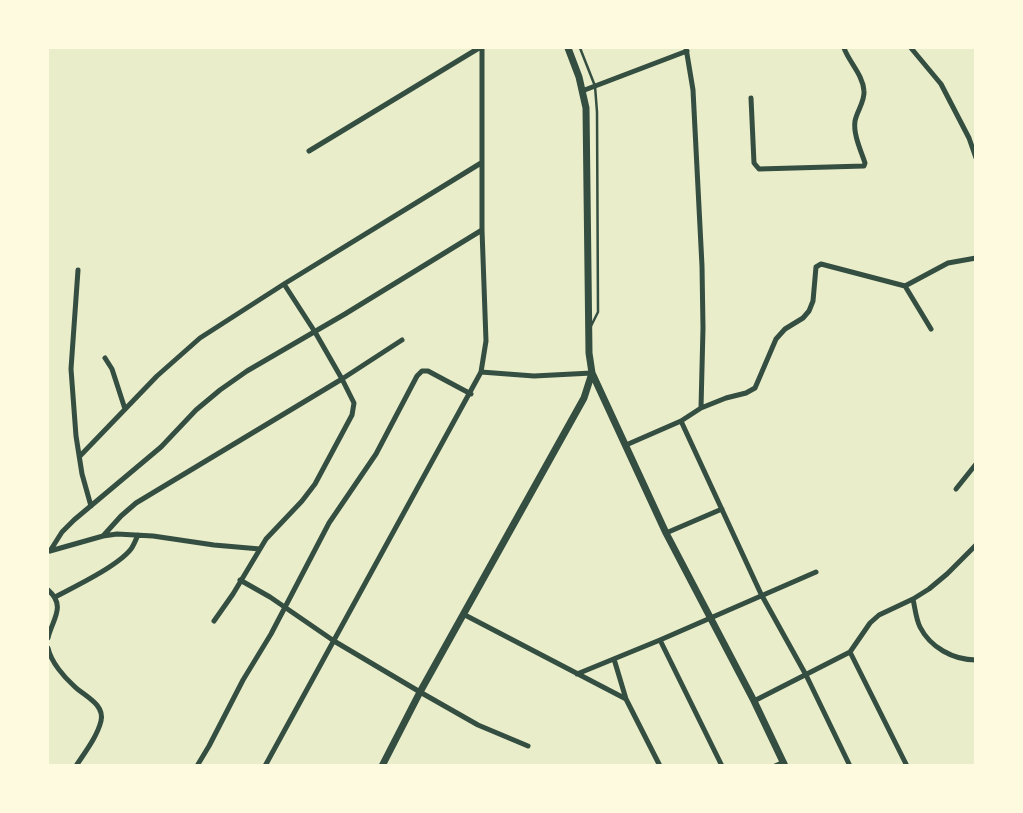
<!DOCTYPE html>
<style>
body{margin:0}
#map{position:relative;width:1023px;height:813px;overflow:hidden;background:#e9edc9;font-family:Cabin,sans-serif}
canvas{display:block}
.frame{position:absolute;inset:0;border:49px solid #fefae0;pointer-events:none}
</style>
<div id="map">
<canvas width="1023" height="813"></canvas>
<div class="frame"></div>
</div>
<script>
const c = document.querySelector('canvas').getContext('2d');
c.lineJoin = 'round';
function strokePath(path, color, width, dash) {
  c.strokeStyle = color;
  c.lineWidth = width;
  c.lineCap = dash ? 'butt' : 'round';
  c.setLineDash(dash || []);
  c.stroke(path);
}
strokePath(new Path2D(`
 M 580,48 L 595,86 L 597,112 L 598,312 L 591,326`), '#344e41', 2.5);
strokePath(new Path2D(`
 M 686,48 L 693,90 L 702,266 L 703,328 L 701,408
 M 911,48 L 941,84 L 969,138 L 976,158
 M 582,91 L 687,51
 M 751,98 L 754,163 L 759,169 L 864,166 L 865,163 C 861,151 853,134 855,121 C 857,111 865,101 864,91 C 863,75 849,62 844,48
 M 309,151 L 479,48
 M 78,270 L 71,369 L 76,436 L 82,474 L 91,506
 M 905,286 L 931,329
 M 105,358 L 112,369 L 125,409
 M 481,372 L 534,376 L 592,373
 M 681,421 L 761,594 L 806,675 L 850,766
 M 626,445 L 681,421 L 701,408 L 726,398 L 746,393 L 755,388 L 776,339 L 785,329 L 803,318 L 809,311 L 813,301 L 816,267 L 821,264 L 905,286 L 948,263 L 976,258
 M 80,456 L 157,376 L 200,338 L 284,284 L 481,163
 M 956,489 L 976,464
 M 666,533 L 722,509
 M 103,536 L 121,516 L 136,503 L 342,379 L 402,340
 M 50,551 L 62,532 L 74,520 L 161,447 L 196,410 L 220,390 L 247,371 L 345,314 L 482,230
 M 50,551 L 103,536 L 117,534 L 153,536 L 214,545 L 260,549
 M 240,580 L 270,597 L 334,641 L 420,692 L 478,725 L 528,746
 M 48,590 C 67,606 52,620 48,638
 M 55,597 C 74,587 118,566 131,549 C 134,545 136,539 138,535
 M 913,599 C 915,608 916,619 920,627 C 930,647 953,660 976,660
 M 463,614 L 626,699 L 660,766
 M 214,621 L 233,594 L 266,539 L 302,501 L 315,484 L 352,415 L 354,403 L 342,379 L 315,332 L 284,284
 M 660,640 L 722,766
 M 48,648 C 51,662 64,677 74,686 C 84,696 105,704 101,721 C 97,737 85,752 76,766
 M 850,652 L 907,766
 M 614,659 L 626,699
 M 577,674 L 660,640 L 816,572
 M 754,701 L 850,652 L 870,623 L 879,615 L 913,599 L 929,589 L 947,574 L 976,545
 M 197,766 L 209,746 L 243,680 L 271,634 L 329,523 L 376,454 L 417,376 L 422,371 L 428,371 L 471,394
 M 265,766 L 481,372 L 486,341 L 482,230 L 482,48
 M 775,766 L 784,762`), '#344e41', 5);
strokePath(new Path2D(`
 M 568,48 L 579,77 L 586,108 L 589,353 L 592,373 L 666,533 L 754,701 L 785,766
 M 382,766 L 420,692 L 584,398 L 592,373`), '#344e41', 7);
</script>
